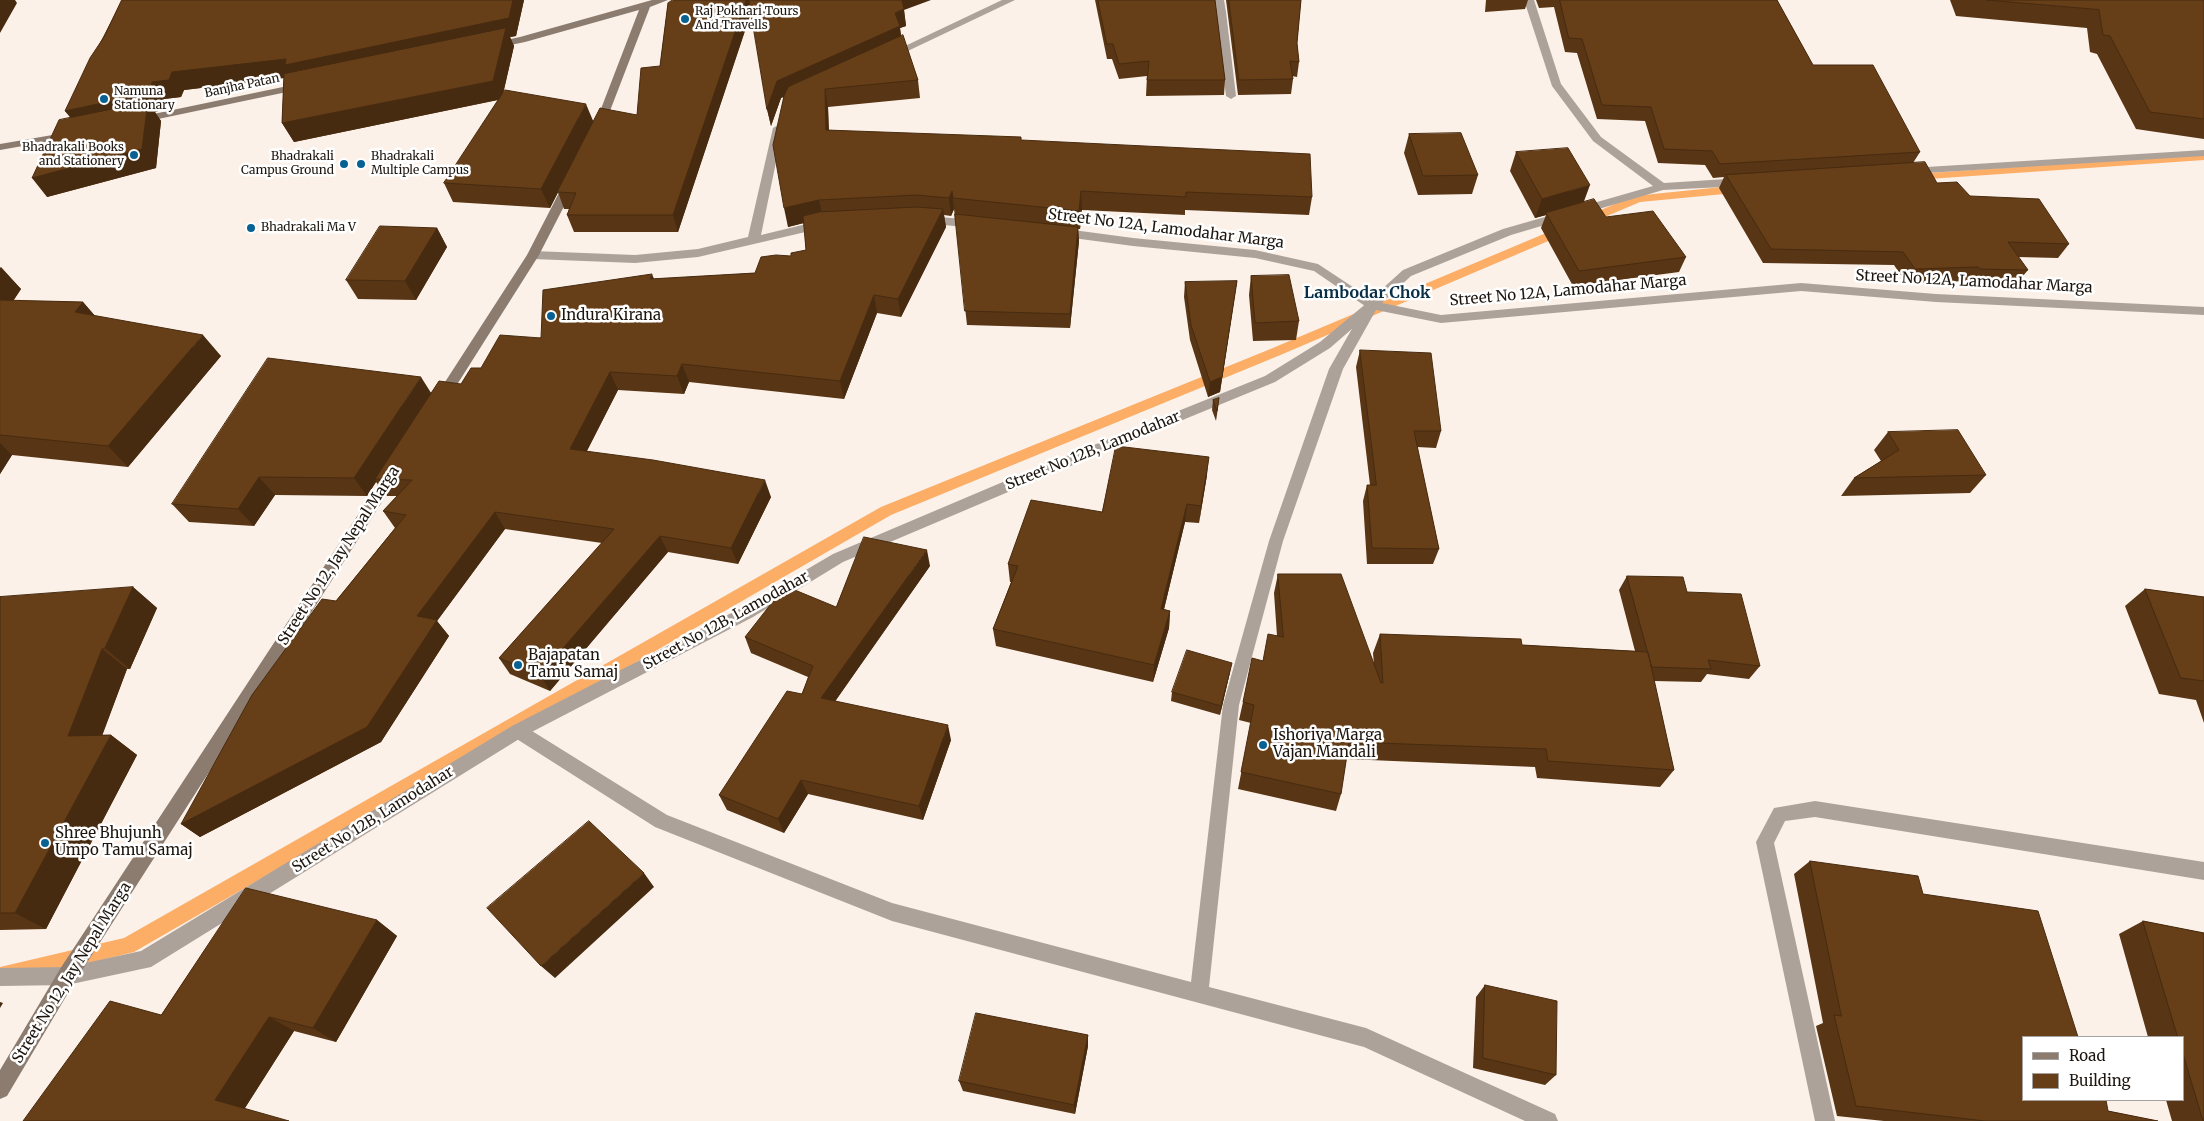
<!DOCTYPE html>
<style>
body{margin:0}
#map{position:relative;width:2204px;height:1121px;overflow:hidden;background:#fbf1e9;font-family:Merriweather,serif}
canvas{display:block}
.legend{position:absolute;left:2022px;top:1036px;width:162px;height:65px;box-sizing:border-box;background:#fff;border:1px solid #a5a19f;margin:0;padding:6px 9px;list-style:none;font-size:15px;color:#1d150e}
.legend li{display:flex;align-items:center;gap:10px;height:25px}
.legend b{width:25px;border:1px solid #a5a19f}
</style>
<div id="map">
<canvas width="2204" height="1121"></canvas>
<ul class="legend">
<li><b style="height:6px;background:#8b7c6f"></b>Road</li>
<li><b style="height:14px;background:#663e17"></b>Building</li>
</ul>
</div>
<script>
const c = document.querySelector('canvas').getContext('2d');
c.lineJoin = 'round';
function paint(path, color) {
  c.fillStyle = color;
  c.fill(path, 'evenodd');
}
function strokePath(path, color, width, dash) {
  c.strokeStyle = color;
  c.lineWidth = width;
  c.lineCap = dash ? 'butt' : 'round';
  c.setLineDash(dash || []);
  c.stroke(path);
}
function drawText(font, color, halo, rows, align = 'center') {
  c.font = font + ' Merriweather,serif';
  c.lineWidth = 5;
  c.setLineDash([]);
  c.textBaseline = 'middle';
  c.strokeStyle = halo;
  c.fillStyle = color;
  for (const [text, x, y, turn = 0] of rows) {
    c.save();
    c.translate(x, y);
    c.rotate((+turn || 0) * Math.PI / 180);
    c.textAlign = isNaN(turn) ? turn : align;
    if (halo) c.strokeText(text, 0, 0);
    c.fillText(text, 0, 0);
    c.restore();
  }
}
paint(new Path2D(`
 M 2204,154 L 2204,160 L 1914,180 L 1908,177 L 1914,174 Z
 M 1741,185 L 1747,189 L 1745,192 L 1640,202 L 1278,356 L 891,515 L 134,952 L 0,985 L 0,967 L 124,938 L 881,507 L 1268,350 L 1634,196 Z`), '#fcad66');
paint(new Path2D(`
 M 1372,301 L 1376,302 L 1378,305 L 1376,308 L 1330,348 L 1275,382 L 1027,484 L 843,562 L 753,617 L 524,736 L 151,967 L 67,985 L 60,983 L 58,976 L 60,969 L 67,967 L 141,951 L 512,726 L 743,607 L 833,554 L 1017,476 L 1265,376 L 1320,342 L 1368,302 Z`), '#ada29a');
paint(new Path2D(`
 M 1002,0 L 1015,0 L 893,58 L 889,59 L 884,56 Z
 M 1214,0 L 1224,0 L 1226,12 L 1236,96 L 1231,99 L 1226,96 Z
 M 1524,0 L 1534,0 L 1561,84 L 1601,137 L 1664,183 L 1742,178 L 1748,182 L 1742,186 L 1663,190 L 1511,235 L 1411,276 L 1382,303 L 1441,315 L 1801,283 L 1936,294 L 2204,307 L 2204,315 L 1936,302 L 1801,291 L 1441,323 L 1376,310 L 1343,369 L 1283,541 L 1239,705 L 1209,987 L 1366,1028 L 1555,1114 L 1558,1121 L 1525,1121 L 1364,1047 L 892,921 L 655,827 L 512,736 L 510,731 L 512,726 L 518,724 L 524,726 L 667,815 L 892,903 L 1191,982 L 1223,705 L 1269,541 L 1329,369 L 1365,306 L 1314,271 L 1255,258 L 1133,246 L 1058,236 L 1052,232 L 1058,228 L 1133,238 L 1255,250 L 1318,264 L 1371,299 L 1403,270 L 1503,229 L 1653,186 L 1593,141 L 1552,86 Z
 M 778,125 L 783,128 L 761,235 L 823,220 L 827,221 L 829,224 L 827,227 L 698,257 L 635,263 L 533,259 L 527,255 L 533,251 L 635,255 L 698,249 L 748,237 L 773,128 Z
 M 2204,150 L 2204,156 L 1910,174 L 1904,171 L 1910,168 Z
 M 926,216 L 976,220 L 982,224 L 976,228 L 922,223 L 920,220 Z
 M 1815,801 L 2204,862 L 2204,880 L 1815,817 L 1785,821 L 1774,843 L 1835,1121 L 1815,1121 L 1756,842 L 1774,808 Z
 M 67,967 L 74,969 L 76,976 L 74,983 L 67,985 L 0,986 L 0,968 Z`), '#ada29a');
paint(new Path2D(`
 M 652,0 L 668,0 L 650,7 L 603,129 L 595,129 L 594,127 L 639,10 L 525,42 L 491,49 L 486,46 L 487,44 L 520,37 Z
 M 302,83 L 306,84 L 307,86 L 306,88 L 139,123 L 134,120 L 139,117 Z
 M 70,132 L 74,133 L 76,135 L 74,137 L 0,150 L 0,144 Z
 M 570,179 L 576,183 L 539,255 L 446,402 L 436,402 L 434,399 L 436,396 L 527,255 L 564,183 Z
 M 393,468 L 398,469 L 400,473 L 398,477 L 74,983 L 7,1096 L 0,1099 L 0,1070 L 60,969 L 388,469 Z`), '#8b7c6f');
paint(new Path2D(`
 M 122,0 L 524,0 L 516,36 L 510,37 L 514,46 L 503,93 L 593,122 L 637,115 L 660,66 L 668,3 L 904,10 L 906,26 L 900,28 L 901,36 L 918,80 L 920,98 L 828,107 L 829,130 L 1021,140 L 1312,197 L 1309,215 L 1185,210 L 1185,215 L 1082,210 L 1080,229 L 1078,229 L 1079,241 L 1070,328 L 967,325 L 954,209 L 951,216 L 944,215 L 946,227 L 901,317 L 877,313 L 844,399 L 689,382 L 684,394 L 618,390 L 587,451 L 771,497 L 738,564 L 668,552 L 550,691 L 510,674 L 499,658 L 602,543 L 505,529 L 437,621 L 449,636 L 381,742 L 200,837 L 181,824 L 336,601 L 395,528 L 383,511 L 397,496 L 387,496 L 376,482 L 367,496 L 275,495 L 254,526 L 189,522 L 172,504 L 431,393 L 461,384 L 481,368 L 654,279 L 755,273 L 806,250 L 804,223 L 788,227 L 783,97 L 781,98 L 771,126 L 767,109 L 751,12 L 678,232 L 574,232 L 567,215 L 569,209 L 564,209 L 558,192 L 550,208 L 453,202 L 444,183 L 498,100 L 294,142 L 282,123 L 284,78 L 184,90 L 181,97 L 164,99 L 162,110 L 155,112 L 161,121 L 156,168 L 47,197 L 71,118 L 65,111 Z
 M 1095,0 L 1215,0 L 1225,80 L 1224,95 L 1146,96 L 1147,76 L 1119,79 L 1112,59 L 1107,59 Z
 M 1226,0 L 1301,0 L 1297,43 L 1299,62 L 1297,77 L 1292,76 L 1293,79 L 1291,94 L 1238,95 Z
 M 1486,0 L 1528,0 L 1525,9 L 1485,12 Z
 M 1536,0 L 1777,0 L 1813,65 L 1920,152 L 1913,163 L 1937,183 L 1970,196 L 2069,244 L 2058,258 L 2018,257 L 2028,270 L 2017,283 L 1970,283 L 1968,281 L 1906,283 L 1894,265 L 1763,263 L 1719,188 L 1724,177 L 1713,178 L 1705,165 L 1658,163 L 1645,121 L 1597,119 L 1577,53 L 1565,52 L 1554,7 L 1539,8 Z
 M 1950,0 L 2204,0 L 2204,139 L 2136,129 L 2097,54 L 2090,52 L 2087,28 L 1956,16 Z
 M 1409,134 L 1478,175 L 1472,194 L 1418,195 L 1404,153 Z
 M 1516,152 L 1606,217 L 1686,257 L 1679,272 L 1573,286 L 1541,228 L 1546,215 L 1535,218 L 1510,171 Z
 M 437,228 L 447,247 L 416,300 L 358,299 L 346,280 Z
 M 0,267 L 21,289 L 13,301 L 83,302 L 95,316 L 221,356 L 128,467 L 12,455 L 0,474 Z
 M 1251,276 L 1299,321 L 1296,340 L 1253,341 L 1249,295 Z
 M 1237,281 L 1220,392 L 1208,397 L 1190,340 L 1184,297 L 1185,282 Z
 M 1360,350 L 1441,431 L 1436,448 L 1417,447 L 1439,549 L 1433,564 L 1367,564 L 1363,501 L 1367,485 L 1370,485 L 1356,367 Z
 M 1219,398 L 1218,408 L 1216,421 L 1212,410 L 1213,400 Z
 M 1888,432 L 1986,475 L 1970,493 L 1841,496 L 1854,478 L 1881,461 L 1874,450 Z
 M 1207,475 L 1199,523 L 1185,522 L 1164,609 L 1170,611 L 1169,628 L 1153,682 L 996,646 L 993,629 L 1011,582 L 1010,582 L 1008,564 L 1102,512 Z
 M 930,566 L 835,701 L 951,740 L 923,820 L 808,794 L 784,833 L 727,810 L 719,795 L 802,694 L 808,677 L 751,653 L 745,637 L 836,607 Z
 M 1278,574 L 1374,665 L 1373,653 L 1380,634 L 1522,645 L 1635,651 L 1619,590 L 1627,576 L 1687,592 L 1760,666 L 1749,679 L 1707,674 L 1701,682 L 1654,681 L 1674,770 L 1660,787 L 1537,778 L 1535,767 L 1346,759 L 1341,794 L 1336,811 L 1238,789 L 1251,723 L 1239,720 L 1243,702 L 1263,661 L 1277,636 L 1274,593 Z
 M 133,587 L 157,608 L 130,669 L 127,669 L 102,735 L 111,735 L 137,755 L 46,929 L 0,930 L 0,597 Z
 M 2145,589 L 2204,597 L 2204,723 L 2196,700 L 2159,694 L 2125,606 Z
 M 1230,672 L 1220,715 L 1171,701 L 1172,692 Z
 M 1810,861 L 1923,894 L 2023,1037 L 2108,1111 L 2158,1121 L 1884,1121 L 1837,1116 L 1816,1026 L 1823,1023 L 1794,874 Z
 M 377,920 L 397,936 L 336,1042 L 294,1031 L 245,1108 L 23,1121 Z
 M 2143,921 L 2204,933 L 2204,1121 L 2172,1121 L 2166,1100 L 2183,1100 L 2183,1037 L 2148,1037 L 2119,934 Z
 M 1485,985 L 1556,1075 L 1545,1085 L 1473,1068 L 1476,997 Z
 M 1088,1035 L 1088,1046 L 1075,1114 L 963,1091 L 959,1081 Z`), '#583514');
paint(new Path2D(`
 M 0,0 L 15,0 L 17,3 L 0,33 Z
 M 513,0 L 524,0 L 516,36 L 510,37 L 514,46 L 502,99 L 294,142 L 282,123 L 292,77 L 184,90 L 181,97 L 164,99 L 162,110 L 155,112 L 161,121 L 156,168 L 47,197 L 32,178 L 79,128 L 65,111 L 152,82 L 172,72 Z
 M 746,0 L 750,0 L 752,10 L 678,232 L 673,215 Z
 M 902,0 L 931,0 L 904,10 L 906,26 L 900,28 L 902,43 L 781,98 L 771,126 L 767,109 L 777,81 L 895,13 Z
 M 825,89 L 828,107 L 829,148 L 826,130 Z
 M 586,104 L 594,123 L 550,208 L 541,189 Z
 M 1590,185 L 1583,204 L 1546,213 L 1546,215 L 1535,218 L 1542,199 Z
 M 952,191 L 954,209 L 951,216 L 949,198 Z
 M 1081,191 L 1082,210 L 1080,229 L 1079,211 Z
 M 819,200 L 823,218 L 788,227 L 784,208 Z
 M 943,209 L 946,227 L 901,317 L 898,299 Z
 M 1078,227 L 1079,241 L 1070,328 L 1070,314 Z
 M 437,228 L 447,247 L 416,300 L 405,281 Z
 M 1,267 L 21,289 L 0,321 L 0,269 Z
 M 652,274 L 659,291 L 650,279 Z
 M 1237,281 L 1220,392 L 1208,397 L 1210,382 Z
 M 874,295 L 877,313 L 844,399 L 840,381 Z
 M 83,302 L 102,324 L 75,312 Z
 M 203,335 L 221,356 L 128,467 L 108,446 Z
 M 682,364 L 689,382 L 684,394 L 677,376 Z
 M 610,372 L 618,390 L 579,466 L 570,449 Z
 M 421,377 L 433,396 L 375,479 L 376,482 L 367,496 L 354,478 Z
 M 0,443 L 12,455 L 0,474 Z
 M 1209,457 L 1207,475 L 1199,523 L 1201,506 Z
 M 259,477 L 275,495 L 254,526 L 238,509 Z
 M 765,480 L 771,497 L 738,564 L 731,548 Z
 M 1187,504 L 1185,522 L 1160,626 L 1161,609 Z
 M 495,512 L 505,529 L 437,621 L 449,636 L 381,742 L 200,837 L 181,824 L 417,616 Z
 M 660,536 L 668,552 L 550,691 L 540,675 Z
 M 927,550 L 930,566 L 827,713 L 821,698 Z
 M 133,587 L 157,608 L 130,669 L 105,648 Z
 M 1170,611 L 1169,628 L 1153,682 L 1154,665 Z
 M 102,649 L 127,669 L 95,755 L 68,736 Z
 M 1232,663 L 1230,672 L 1220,715 L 1221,706 Z
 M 948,725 L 951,740 L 923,820 L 919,806 Z
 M 111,735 L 137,755 L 46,929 L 15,913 Z
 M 801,780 L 808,794 L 784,833 L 778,819 Z
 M 644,873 L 654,887 L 555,978 L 541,966 Z
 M 377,920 L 397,936 L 336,1042 L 313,1028 Z
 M 0,1002 L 3,1003 L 0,1008 Z
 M 269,1017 L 294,1031 L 243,1111 L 215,1100 Z
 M 1088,1035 L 1088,1046 L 1075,1114 L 1074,1105 Z`), '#472b10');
const building = new Path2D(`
 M 122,0 L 513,0 L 509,18 L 285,65 L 286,59 L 172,72 L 169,80 L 152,82 L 150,93 L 65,111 L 90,58 L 104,37 Z
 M 673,0 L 746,0 L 673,215 L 567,215 L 576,193 L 557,192 L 600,108 L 637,115 L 641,68 L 660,66 L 668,3 Z
 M 749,0 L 902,0 L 904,9 L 895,13 L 900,26 L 777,81 L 767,109 Z
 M 1098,0 L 1215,0 L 1225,80 L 1147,80 L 1149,61 L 1119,64 L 1113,44 L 1107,44 Z
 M 1229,0 L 1301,0 L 1297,43 L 1299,62 L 1290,61 L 1293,79 L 1239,80 Z
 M 1560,0 L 1777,0 L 1813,65 L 1873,65 L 1920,152 L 1720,164 L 1712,151 L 1664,149 L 1651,107 L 1602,105 L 1582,39 L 1569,38 Z
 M 1987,0 L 2204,0 L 2204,119 L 2150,112 L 2110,36 L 2103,35 L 2099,10 Z
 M 506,28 L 493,81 L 282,123 L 284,74 Z
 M 903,35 L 918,80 L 825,89 L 826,130 L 1021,137 L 1021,140 L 1310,154 L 1312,197 L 1186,192 L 1186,197 L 1081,191 L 1079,211 L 953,198 L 952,191 L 949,198 L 917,195 L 819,200 L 784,208 L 773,145 L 784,96 L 788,87 Z
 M 505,90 L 586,104 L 541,189 L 444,183 Z
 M 148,102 L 142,149 L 32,178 L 59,120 Z
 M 1461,133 L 1478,175 L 1423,176 L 1409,134 Z
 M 1568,148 L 1590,185 L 1542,199 L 1516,152 Z
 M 1925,162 L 1937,183 L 1957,182 L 1970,196 L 2039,199 L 2069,244 L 2008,242 L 2028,270 L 1980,269 L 1978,267 L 1915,269 L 1903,252 L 1771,249 L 1726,175 Z
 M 1594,199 L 1606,217 L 1653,211 L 1686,257 L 1579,271 L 1546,213 Z
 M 917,207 L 943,209 L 898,299 L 874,295 L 840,381 L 682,364 L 677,376 L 610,372 L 570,449 L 653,460 L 765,480 L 731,548 L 660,536 L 540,675 L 499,658 L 614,529 L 495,512 L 417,616 L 437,620 L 367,727 L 181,824 L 252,695 L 322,599 L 336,601 L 406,515 L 383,511 L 412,480 L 375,479 L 439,381 L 461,384 L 471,368 L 481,368 L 500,335 L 541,338 L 543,290 L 652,274 L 650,279 L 755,273 L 761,257 L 776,255 L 791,256 L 791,253 L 806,250 L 803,216 L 819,212 Z
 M 955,214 L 1078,227 L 1070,314 L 965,311 Z
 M 380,226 L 437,228 L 405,281 L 346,280 Z
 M 1289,275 L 1299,321 L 1255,323 L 1251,276 Z
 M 1237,281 L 1222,377 L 1210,382 L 1191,325 L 1185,282 Z
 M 0,300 L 83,302 L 75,312 L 203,335 L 108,446 L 0,435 Z
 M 1360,350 L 1431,353 L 1441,431 L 1414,431 L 1439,549 L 1372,548 L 1367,485 L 1376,485 Z
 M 268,358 L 421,377 L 354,478 L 259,477 L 238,509 L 172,504 Z
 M 1219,398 L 1217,411 L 1213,400 Z
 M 1958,430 L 1986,475 L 1854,478 L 1899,450 L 1888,432 Z
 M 1116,446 L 1209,457 L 1201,506 L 1187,504 L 1161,609 L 1170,611 L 1154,665 L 993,629 L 1018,566 L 1008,564 L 1031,500 L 1102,512 Z
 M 864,537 L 927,550 L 821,698 L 948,725 L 919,806 L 801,780 L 778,819 L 719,795 L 787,691 L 802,694 L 813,666 L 745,637 L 785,586 L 836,607 Z
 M 1278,574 L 1341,574 L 1381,683 L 1383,683 L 1380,634 L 1521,639 L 1522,645 L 1648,652 L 1674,770 L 1548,761 L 1546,749 L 1349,742 L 1341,794 L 1241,772 L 1254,705 L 1243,702 L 1252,658 L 1263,661 L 1268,634 L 1283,637 Z
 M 1627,576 L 1683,577 L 1687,592 L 1741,594 L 1760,666 L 1708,660 L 1711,669 L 1652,667 Z
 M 133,587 L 105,648 L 102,649 L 68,736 L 111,735 L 15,913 L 0,913 L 0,597 Z
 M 2145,589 L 2204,597 L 2204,681 L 2181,678 Z
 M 1187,650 L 1232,663 L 1221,706 L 1172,692 Z
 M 589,821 L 644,873 L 541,966 L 487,908 Z
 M 1810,861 L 1918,876 L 1923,894 L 2038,911 L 2078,1037 L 2023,1037 L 2023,1100 L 2106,1100 L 2108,1111 L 2158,1121 L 1985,1121 L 1856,1106 L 1834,1015 L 1841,1016 Z
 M 246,888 L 377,920 L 313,1028 L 269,1017 L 215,1100 L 289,1121 L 23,1121 L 110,1001 L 161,1015 Z
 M 2143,921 L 2204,933 L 2204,1121 L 2203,1121 L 2183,1054 L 2183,1037 L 2178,1037 Z
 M 1485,985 L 1557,1001 L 1556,1075 L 1483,1058 Z
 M 976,1013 L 1088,1035 L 1074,1105 L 959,1081 Z`);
paint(building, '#663e17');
strokePath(building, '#472b10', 1);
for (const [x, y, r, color] of [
 [685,19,5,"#076192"],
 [104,99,5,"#076192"],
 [134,155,5,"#076192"],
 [344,164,5,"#076192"],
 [361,164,5,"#076192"],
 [251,228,5,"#076192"],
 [551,316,5,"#076192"],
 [518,665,5,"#076192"],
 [1263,745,5,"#076192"],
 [45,843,5,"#076192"]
]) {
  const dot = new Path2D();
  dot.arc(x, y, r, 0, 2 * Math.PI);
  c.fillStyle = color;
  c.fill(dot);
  strokePath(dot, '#fff', 2);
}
drawText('12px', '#1d150e', '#fff', [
 ["Raj Pokhari Tours",695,12],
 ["And Travells",695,26],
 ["Namuna",114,92],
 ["Stationary",114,106],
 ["Bhadrakali Books",124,148,"right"],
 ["and Stationery",124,162,"right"],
 ["Bhadrakali",334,157,"right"],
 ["Campus Ground",334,171,"right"],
 ["Bhadrakali",371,157],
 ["Multiple Campus",371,171],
 ["Bhadrakali Ma V",261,228]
], 'left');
drawText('12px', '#1d150e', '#fff', [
 ["Banjha Patan",242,86,-12]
]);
drawText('15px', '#1d150e', '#fff', [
 ["Street No 12A, Lamodahar Marga",1166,229,7],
 ["Street No 12A, Lamodahar Marga",1974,282,3],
 ["Street No 12A, Lamodahar Marga",1568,291,-5],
 ["Street No 12B, Lamodahar",1093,451,-22],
 ["Street No 12, Jay Nepal Marga",339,556,-57],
 ["Street No 12B, Lamodahar",726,621,-29],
 ["Street No 12B, Lamodahar",373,820,-32],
 ["Street No 12, Jay Nepal Marga",72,973,-58]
]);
drawText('15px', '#1d150e', '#fff', [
 ["Indura Kirana",561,316],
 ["Bajapatan",528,656],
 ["Tamu Samaj",528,673],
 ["Ishoriya Marga",1273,736],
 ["Vajan Mandali",1273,753],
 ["Shree Bhujunh",55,834],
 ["Umpo Tamu Samaj",55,851]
], 'left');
drawText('bold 16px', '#092f47', '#fff', [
 ["Lambodar Chok",1367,293]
]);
</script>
